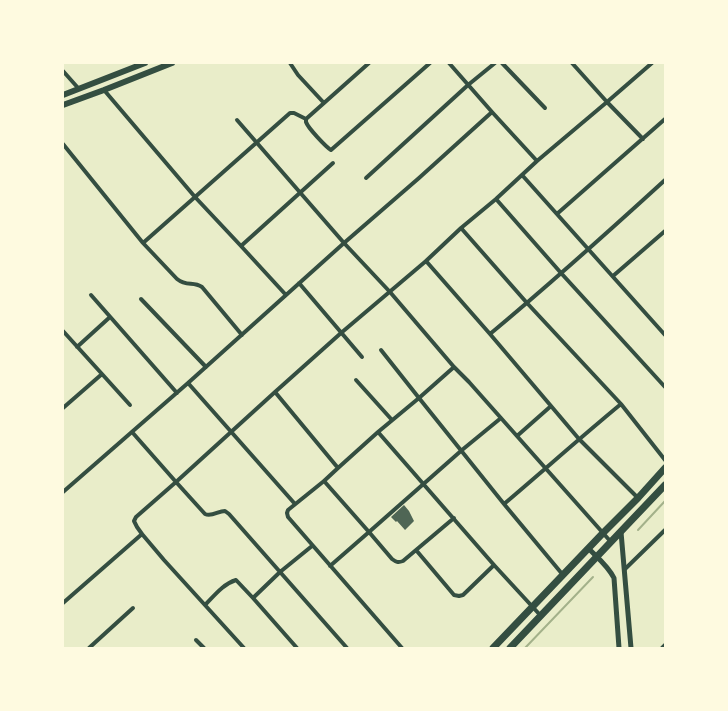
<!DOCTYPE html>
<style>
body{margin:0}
#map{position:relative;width:728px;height:711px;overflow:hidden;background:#e9edc9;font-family:Rubik,sans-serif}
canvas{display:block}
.frame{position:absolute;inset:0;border:64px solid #fefae0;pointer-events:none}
</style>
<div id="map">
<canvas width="728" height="711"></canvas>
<div class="frame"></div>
</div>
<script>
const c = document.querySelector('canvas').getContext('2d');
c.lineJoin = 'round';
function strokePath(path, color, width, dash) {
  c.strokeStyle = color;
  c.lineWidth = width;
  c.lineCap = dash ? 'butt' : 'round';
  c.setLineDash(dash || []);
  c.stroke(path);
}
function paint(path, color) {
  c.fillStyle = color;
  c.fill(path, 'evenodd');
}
strokePath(new Path2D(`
 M 638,530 L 665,501
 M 525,648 L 593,577`), '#a3b18a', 2);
paint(new Path2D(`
 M 404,505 L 409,511 L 414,521 L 405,530 L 397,521 L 396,522 L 391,517 Z`), '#4f6655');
strokePath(new Path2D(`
 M 290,63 L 298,75 L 324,103
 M 449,63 L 492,112
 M 502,63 L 545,108
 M 63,71 L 79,89
 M 104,90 L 195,197 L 241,246 L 333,163
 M 306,119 L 369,63
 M 237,120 L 344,243 L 390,292 L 454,367 L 469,382 L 611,542
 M 643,139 L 607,102 L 652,63
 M 63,144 L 143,243 L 177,279 C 187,287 193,281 202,287 L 242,335
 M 537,161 L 607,102 L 572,63
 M 522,175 L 665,335
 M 366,178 L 468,85 L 495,63
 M 496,199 L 561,273 L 665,387
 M 558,213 L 665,119
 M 461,228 L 527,303 L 621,404 L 665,460
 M 143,243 L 290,113 L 294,113 L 306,119 C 306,120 306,121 306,122 C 308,128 326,147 331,150 L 430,63
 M 241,246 L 286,295
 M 613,276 L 665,231
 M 299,283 L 362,357
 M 91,295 L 177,393
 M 141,299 L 206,367
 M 63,331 L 102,374 L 130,405
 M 490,334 C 550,284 607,233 665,180
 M 77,347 L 110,317
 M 381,350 L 419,398 L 454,367
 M 356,380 L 392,420
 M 63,408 L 102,374
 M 132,432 L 176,482 L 205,514 C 212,517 218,511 225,511 L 229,514 L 347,648
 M 378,432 L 494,565 L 541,616
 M 517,436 L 551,406
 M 338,468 L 324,481 L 369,532 L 462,450 L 501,418
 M 324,481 L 288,510 L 287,513 L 288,517 L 402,648
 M 63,492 L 188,383
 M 295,504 L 188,383 L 344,243 L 419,178 L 492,112 L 537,161 L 496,199 L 461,228 L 426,261
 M 504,504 C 543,471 581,437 621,404
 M 142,534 L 137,527 L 134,521 L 136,517 L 176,482 L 275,392
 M 416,550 L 454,595 L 459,596 L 463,595 L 494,565
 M 330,566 L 369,532 L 392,559 C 396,562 398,563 403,561 L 454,518
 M 624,570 L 665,530
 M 563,575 L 504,504 L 419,398 L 378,432 L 338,468 L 275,392 L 341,333 L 426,261 L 490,334 L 579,439 L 638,498
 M 63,603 L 142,534 L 164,560 L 244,648
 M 205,605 C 214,596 223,584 236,580 L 253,598
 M 196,640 L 204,648
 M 89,648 L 133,608
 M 297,648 L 253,598 L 280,572 L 312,546
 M 662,648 L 665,645`), '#344e41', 4);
strokePath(new Path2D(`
 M 621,532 L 631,648
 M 589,549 C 598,558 608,566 614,578 L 619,648`), '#344e41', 5);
strokePath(new Path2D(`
 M 63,95 L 145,63
 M 63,105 L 104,90 L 172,63`), '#344e41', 6);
strokePath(new Path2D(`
 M 493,648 L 603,533 L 638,498 L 665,468
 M 510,648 L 665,485`), '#344e41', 7);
</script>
